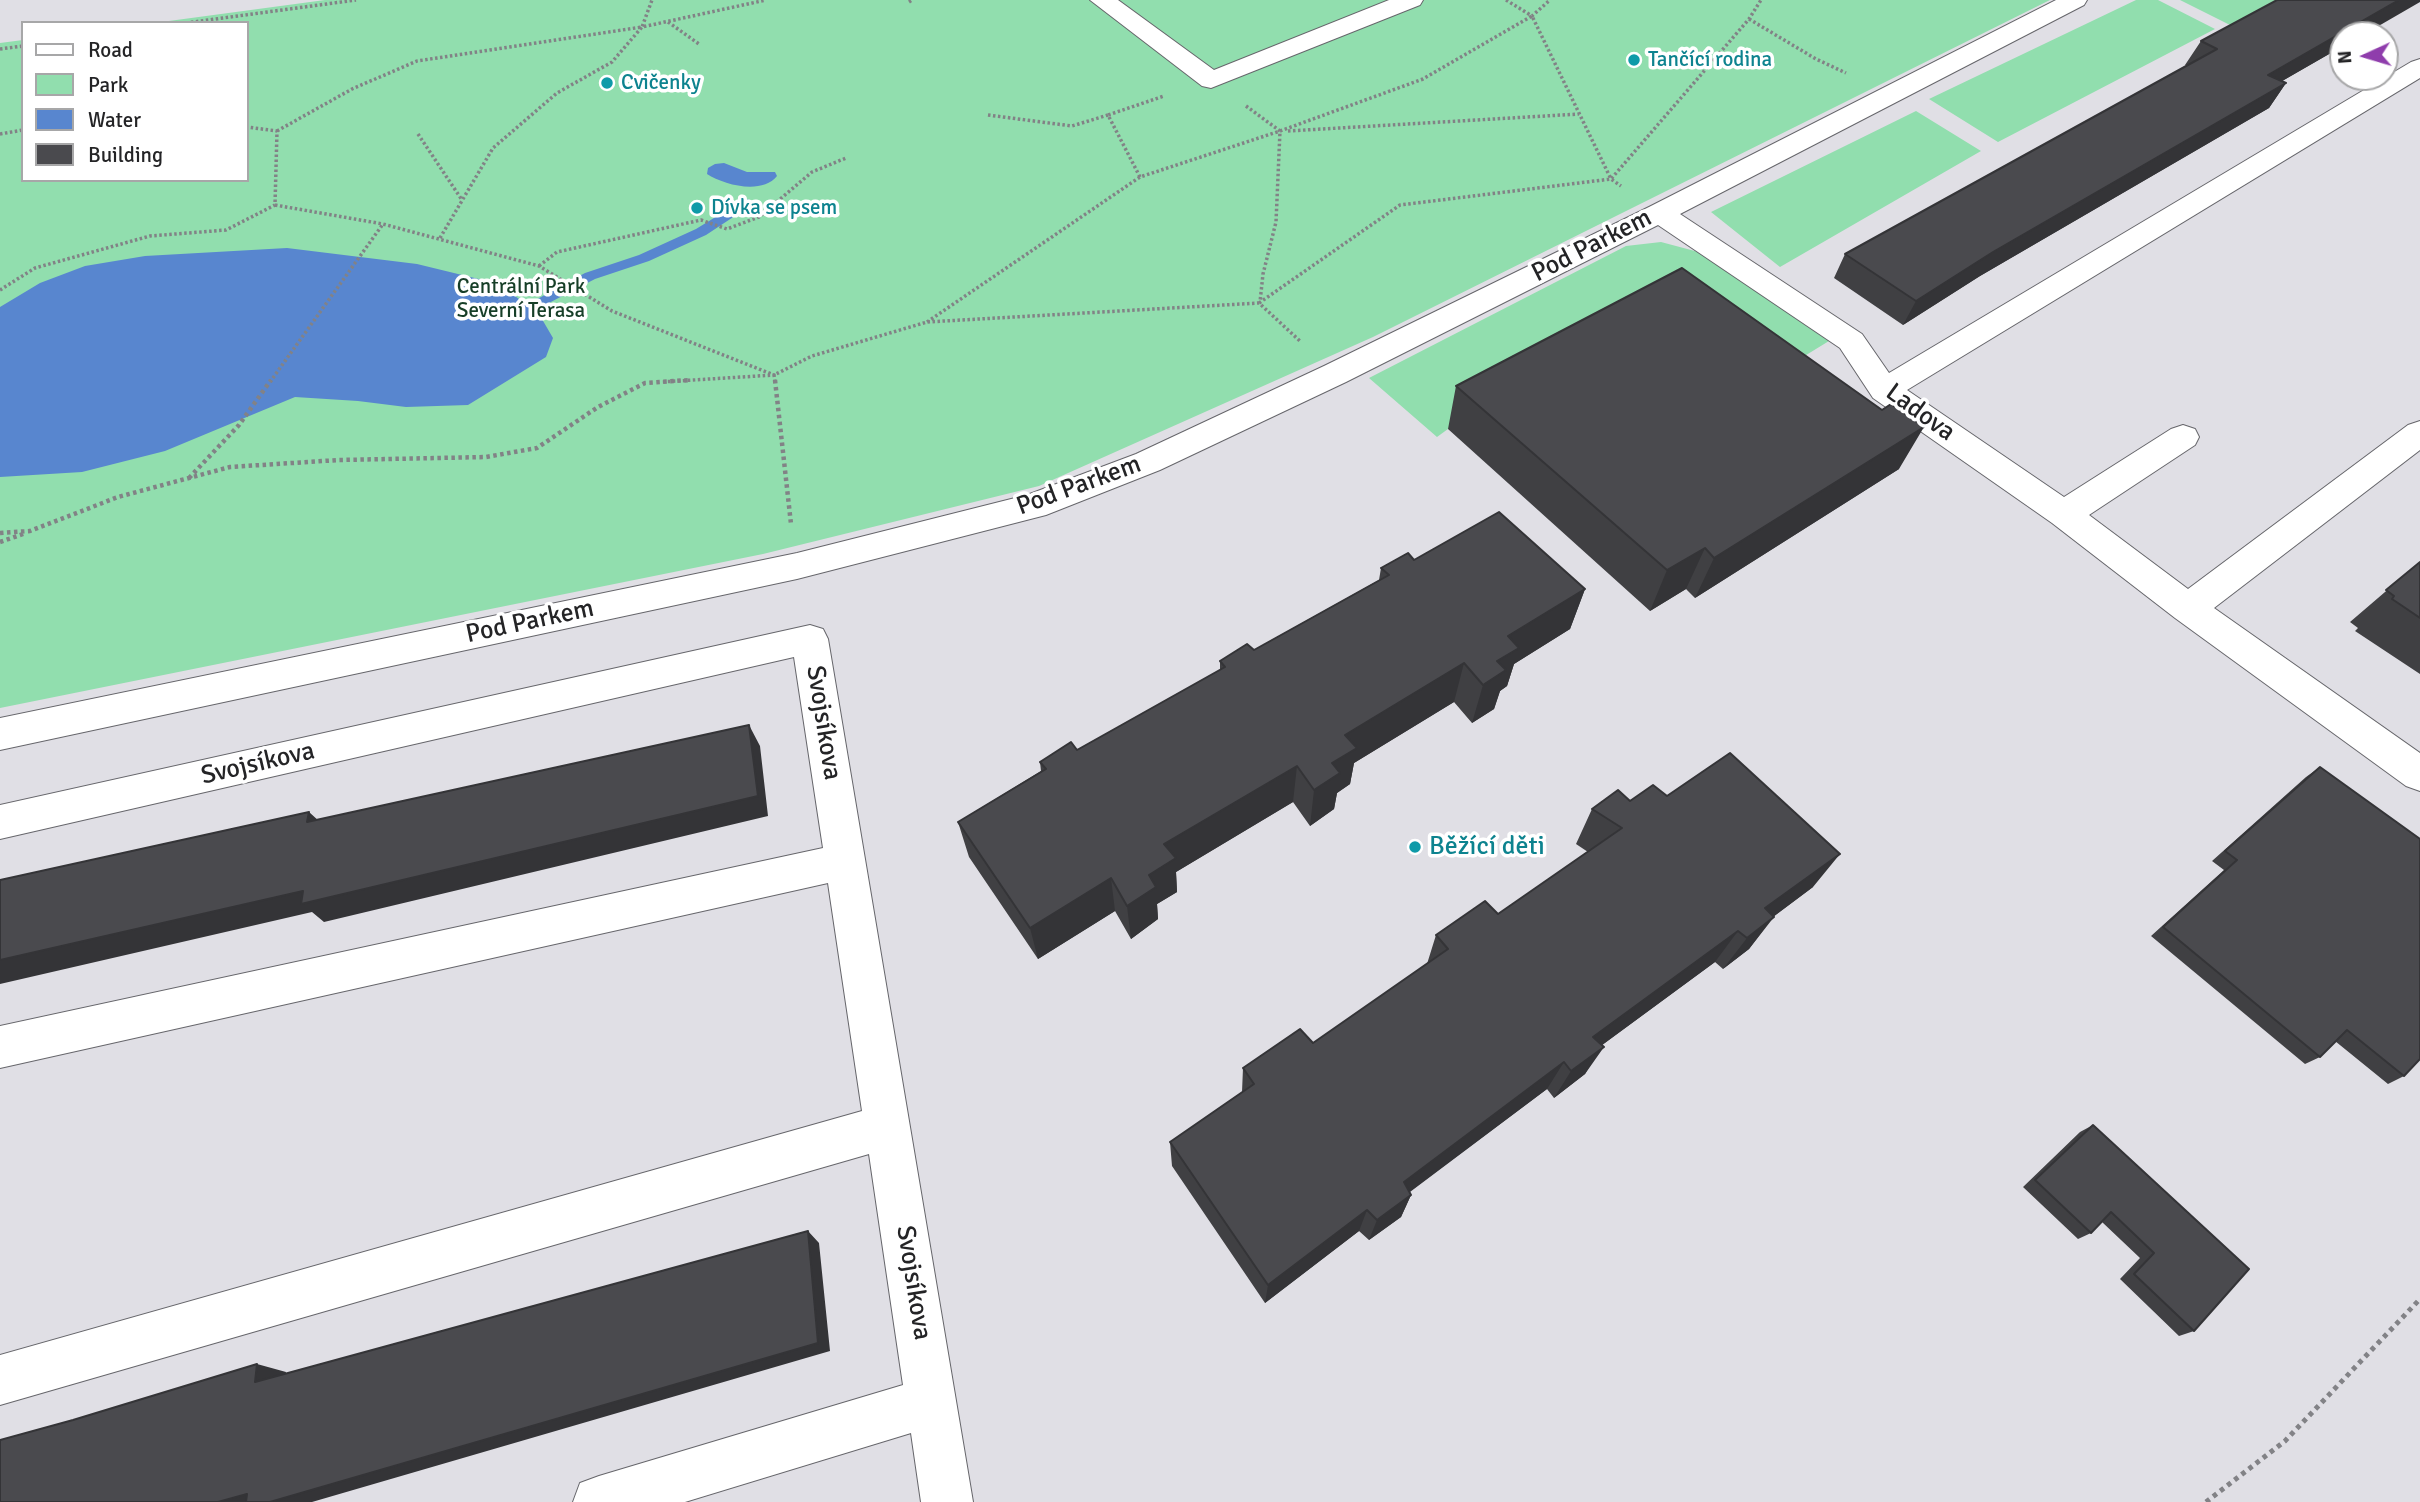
<!DOCTYPE html>
<meta charset="utf-8">
<style>
body{margin:0}
#map{position:relative;width:2420px;height:1502px;overflow:hidden;background:#e0dfe5;font-family:Signika,sans-serif}
canvas{display:block}
.legend{position:absolute;left:21px;top:21px;width:228px;height:161px;box-sizing:border-box;background:#fff;border:2px solid #a7a7a8;margin:0;padding:9px 12px;list-style:none;font-size:21px;color:#242426}
.legend li{display:flex;align-items:center;gap:14px;height:35px}
.legend b{width:35px;border:2px solid #a7a7a8}
.north{position:absolute;left:2329px;top:21px;width:70px;height:70px;box-sizing:border-box;background:#fff;border:2px solid #a7a7a8;border-radius:50%;rotate:266deg;font-size:19px;font-weight:700;line-height:28px;text-align:center;color:#242426}
.north::after{content:'';display:block;margin:auto;width:24px;height:32px;background:#8f3dac;clip-path:polygon(50% 0,100% 100%,50% 72%,0 100%)}
</style>
<div id="map">
<canvas width="2420" height="1502"></canvas>
<ul class="legend">
<li><b style="height:9px;background:#fff"></b>Road</li>
<li><b style="height:19px;background:#91deae"></b>Park</li>
<li><b style="height:19px;background:#5886cf"></b>Water</li>
<li><b style="height:19px;background:#4a4a4e"></b>Building</li>
</ul>
<div class="north">N</div>
</div>
<script>
const c = document.querySelector('canvas').getContext('2d');
c.lineJoin = 'round';
function paint(path, color) {
  c.fillStyle = color;
  c.fill(path, 'evenodd');
}
function strokePath(path, color, width, dash) {
  c.strokeStyle = color;
  c.lineWidth = width;
  c.lineCap = dash ? 'butt' : 'round';
  c.setLineDash(dash || []);
  c.stroke(path);
}
function drawText(font, color, halo, rows, align = 'center') {
  c.font = font + ' Signika,sans-serif';
  c.lineWidth = 7;
  c.setLineDash([]);
  c.textBaseline = 'middle';
  c.strokeStyle = halo;
  c.fillStyle = color;
  for (const [text, x, y, turn = 0] of rows) {
    c.save();
    c.translate(x, y);
    c.rotate((+turn || 0) * Math.PI / 180);
    c.textAlign = isNaN(turn) ? turn : align;
    if (halo) c.strokeText(text, 0, 0);
    c.fillText(text, 0, 0);
    c.restore();
  }
}
paint(new Path2D(`
 M 325,0 L 2050,0 L 1373,337 L 1039,486 L 763,554 L 0,708 L 0,43 L 23,40 L 23,180 L 247,180 L 247,23 L 154,23 Z
 M 2136,0 L 2158,0 L 2215,29 L 1998,142 L 1929,99 Z
 M 2180,0 L 2276,0 L 2230,25 Z
 M 1916,111 L 1981,151 L 1780,267 L 1711,212 Z
 M 1661,242 L 1706,254 L 1829,341 L 1767,379 L 1448,429 L 1437,437 L 1369,378 L 1626,246 Z`), '#91deae');
paint(new Path2D(`
 M 724,163 L 747,172 L 775,172 L 777,176 C 762,195 724,185 707,174 L 708,168 L 715,164 Z
 M 287,248 L 417,264 L 499,284 L 539,314 L 553,338 L 546,357 L 468,405 L 406,407 L 358,401 L 295,397 L 165,451 L 82,472 L 0,477 L 0,307 L 40,283 L 85,266 L 145,256 Z`), '#5886cf');
paint(new Path2D(`
 M 745,199 L 750,200 L 750,206 L 706,235 L 649,261 L 595,279 L 522,317 L 517,319 L 510,314 L 585,273 L 639,255 L 696,229 Z`), '#5886cf');
const minor = new Path2D(`
 M 1090,0 L 1118,0 L 1214,70 L 1389,0 L 1423,0 L 1420,5 L 1211,88 L 1202,86 Z
 M 2056,0 L 2087,0 L 2084,5 L 1680,214 L 1862,334 L 1889,373 L 2411,62 L 2420,59 L 2420,78 L 1907,390 L 2064,497 L 2171,429 L 2183,425 L 2195,429 L 2199,437 L 2195,445 L 2089,515 L 2188,589 L 2408,425 L 2420,421 L 2420,450 L 2214,608 L 2420,753 L 2420,791 L 2406,786 L 2175,618 L 2052,523 L 1873,398 L 1840,348 L 1658,225 L 1346,382 L 1160,470 L 1046,515 L 797,579 L 0,750 L 0,718 L 797,553 L 1027,495 L 1136,454 L 1324,366 L 1649,207 Z
 M 810,625 L 823,629 L 828,639 L 973,1502 L 921,1502 L 911,1433 L 685,1502 L 573,1502 L 580,1483 L 599,1476 L 903,1385 L 869,1154 L 0,1405 L 0,1355 L 862,1111 L 828,883 L 0,1068 L 0,1026 L 823,848 L 794,657 L 0,839 L 0,805 Z`);
strokePath(minor, '#66666b', 2);
strokePath(new Path2D(`
 M 1506,0 L 1532,16 L 1550,0
 M 909,2 L 912,0
 M 1749,19 L 1816,59 L 1846,73
 M 668,22 L 699,44
 M 186,23 L 356,0
 M 0,49 L 23,46
 M 1246,106 L 1280,131 L 1276,222 L 1263,274 L 1260,302
 M 988,115 L 1072,126 L 1108,115
 M 277,131 L 352,89 L 417,61 L 642,27 L 652,0
 M 1288,131 L 1579,114
 M 0,134 L 23,130
 M 418,134 L 462,200
 M 1140,177 L 1108,115 L 1164,96
 M 275,205 L 383,224 L 539,266 L 612,311 L 774,375 L 661,382
 M 440,238 L 493,148 L 557,93 L 612,62 L 642,27 L 766,0
 M 539,266 L 557,252 L 701,220 L 727,229 L 759,217 L 812,172 L 846,158
 M 0,290 L 35,268 L 150,236 L 226,230 L 275,205 L 277,131 L 247,127
 M 1259,303 L 1400,205 L 1611,179 L 1749,19 L 1761,0
 M 927,322 L 1140,177 L 1280,131 L 1423,79 L 1532,16 L 1611,179 L 1621,186
 M 270,382 L 383,224
 M 775,382 L 774,375 L 812,356 L 927,322 L 1259,303 L 1301,342`), '#828286', 3.5, [2.5, 2.5]);
strokePath(new Path2D(`
 M 775,380 L 791,524
 M 189,478 L 239,425 L 271,380
 M 0,533 L 30,531 L 118,497 L 230,467 L 339,460 L 486,457 L 537,448 L 598,407 L 645,383 L 690,380
 M 0,542 L 26,533`), '#828286', 4.5, [3.5, 3.5]);
strokePath(new Path2D(`
 M 2206,1502 L 2285,1441 L 2420,1299`), '#828286', 5, [4.5, 4.5]);
paint(minor, '#fff');
paint(new Path2D(`
 M 2343,35 L 2343,46 L 2282,81 L 2286,83 L 2269,108 L 1980,276 L 1903,325 L 1834,278 L 1845,254 L 2187,66 L 2185,65 L 2201,41 Z
 M 1456,386 L 1899,469 L 1695,598 L 1686,589 L 1650,611 L 1448,429 Z
 M 1414,560 L 1585,589 L 1570,629 L 1514,664 L 1507,686 L 1500,691 L 1494,709 L 1472,723 L 1454,702 L 1354,763 L 1350,784 L 1337,793 L 1334,809 L 1310,826 L 1293,802 L 1176,872 L 1177,892 L 1157,904 L 1158,919 L 1131,939 L 1115,911 L 1038,959 L 969,857 L 958,822 L 1041,771 L 1040,762 L 1077,750 L 1220,670 L 1220,661 L 1254,650 L 1379,580 L 1381,568 Z
 M 2420,562 L 2420,674 L 2355,631 L 2358,628 L 2350,622 Z
 M 2320,767 L 2404,1076 L 2388,1084 L 2335,1041 L 2320,1057 L 2305,1064 L 2151,936 L 2224,870 L 2212,861 L 2306,777 Z
 M 1667,796 L 1813,887 L 1773,917 L 1749,949 L 1723,969 L 1715,962 L 1602,1045 L 1585,1074 L 1554,1098 L 1547,1089 L 1409,1192 L 1411,1195 L 1401,1217 L 1369,1240 L 1359,1231 L 1265,1303 L 1172,1166 L 1170,1142 L 1242,1092 L 1243,1068 L 1313,1043 L 1427,964 L 1436,935 L 1498,914 L 1588,852 L 1576,844 L 1592,809 L 1630,801 Z
 M 2093,1125 L 2194,1331 L 2179,1336 L 2120,1279 L 2140,1258 L 2102,1222 L 2091,1233 L 2078,1239 L 2023,1187 L 2080,1132 Z`), '#404043');
paint(new Path2D(`
 M 2399,0 L 2420,0 L 2420,2 L 2363,35 L 2343,35 L 2343,46 L 2251,99 L 2268,75 Z
 M 2286,83 L 2269,108 L 1980,276 L 1903,325 L 1916,301 L 1993,252 Z
 M 1924,427 L 1899,469 L 1695,598 L 1714,558 Z
 M 1705,548 L 1686,589 L 1650,611 L 1667,570 Z
 M 1585,589 L 1570,629 L 1514,664 L 1507,686 L 1500,691 L 1494,709 L 1472,723 L 1483,685 L 1497,661 L 1508,636 Z
 M 1464,663 L 1454,702 L 1354,763 L 1350,784 L 1337,793 L 1334,809 L 1310,826 L 1314,790 L 1332,763 L 1345,735 Z
 M 749,725 L 760,746 L 768,816 L 324,922 L 312,912 L 0,984 L 0,960 L 303,891 Z
 M 1297,766 L 1293,802 L 1176,872 L 1177,892 L 1157,904 L 1158,919 L 1131,939 L 1127,906 L 1149,875 L 1164,844 Z
 M 309,812 L 330,831 L 307,822 Z
 M 1840,854 L 1813,887 L 1746,937 L 1765,908 Z
 M 1111,878 L 1115,911 L 1038,959 L 1030,928 Z
 M 1774,917 L 1749,949 L 1723,969 L 1747,938 Z
 M 1738,931 L 1715,962 L 1575,1065 L 1593,1037 Z
 M 1604,1047 L 1585,1074 L 1554,1098 L 1571,1071 Z
 M 1564,1062 L 1547,1089 L 1394,1204 L 1404,1182 Z
 M 1411,1195 L 1401,1217 L 1369,1240 L 1377,1220 Z
 M 1367,1210 L 1359,1231 L 1265,1303 L 1268,1285 Z
 M 808,1231 L 819,1243 L 830,1351 L 312,1502 L 270,1502 Z
 M 257,1364 L 286,1372 L 283,1390 L 255,1382 Z
 M 247,1494 L 263,1502 L 218,1502 Z`), '#343437');
const building = new Path2D(`
 M 2277,0 L 2399,0 L 2268,75 L 2286,83 L 1993,252 L 1916,301 L 1845,254 L 2217,49 L 2201,41 Z
 M 1682,268 L 1882,410 L 1891,404 L 1924,427 L 1714,558 L 1705,548 L 1667,570 L 1456,386 Z
 M 1499,512 L 1585,589 L 1508,636 L 1519,648 L 1497,661 L 1506,670 L 1483,685 L 1464,663 L 1345,735 L 1357,748 L 1332,763 L 1340,773 L 1314,790 L 1297,766 L 1164,844 L 1176,858 L 1149,875 L 1156,887 L 1127,906 L 1111,878 L 1030,928 L 958,822 L 1046,769 L 1040,762 L 1071,742 L 1077,750 L 1225,667 L 1220,661 L 1247,644 L 1254,650 L 1389,575 L 1381,568 L 1408,553 L 1414,560 Z
 M 2420,562 L 2420,618 L 2392,599 L 2394,596 L 2386,590 Z
 M 749,725 L 758,796 L 301,904 L 303,891 L 0,960 L 0,880 L 309,812 L 307,822 Z
 M 1730,753 L 1840,854 L 1765,908 L 1774,917 L 1747,938 L 1738,931 L 1593,1037 L 1604,1047 L 1571,1071 L 1564,1062 L 1404,1182 L 1411,1195 L 1377,1220 L 1367,1210 L 1268,1285 L 1170,1142 L 1254,1084 L 1243,1068 L 1300,1029 L 1313,1043 L 1448,949 L 1436,935 L 1485,901 L 1498,914 L 1622,828 L 1592,809 L 1618,790 L 1630,801 L 1653,785 L 1667,796 Z
 M 2320,767 L 2420,839 L 2420,1059 L 2404,1076 L 2347,1030 L 2320,1057 L 2163,927 L 2237,860 L 2225,851 Z
 M 2093,1125 L 2249,1269 L 2194,1331 L 2134,1274 L 2154,1253 L 2111,1212 L 2091,1233 L 2035,1180 Z
 M 808,1231 L 818,1343 L 270,1502 L 246,1502 L 247,1494 L 218,1502 L 0,1502 L 0,1440 L 73,1420 L 257,1364 L 255,1382 Z`);
paint(building, '#4a4a4e');
strokePath(building, '#343437', 2);
for (const [x, y, r, color] of [
 [1634,60,7,"#0f9aa8"],
 [607,83,7,"#0f9aa8"],
 [697,208,7,"#0f9aa8"],
 [1415,847,7,"#0f9aa8"]
]) {
  const dot = new Path2D();
  dot.arc(x, y, r, 0, 2 * Math.PI);
  c.fillStyle = color;
  c.fill(dot);
  strokePath(dot, '#fff', 2.5);
}
drawText('21px', '#0d838f', '#fff', [
 ["Tančící rodina",1648,60],
 ["Cvičenky",621,83],
 ["Dívka se psem",711,208]
], 'left');
drawText('21px', '#173f28', '#fff', [
 ["Centrální Park",521,287],
 ["Severní Terasa",521,311]
]);
drawText('26px', '#242426', '#fff', [
 ["Pod Parkem",1592,246,-27],
 ["Ladova",1920,413,36],
 ["Pod Parkem",1079,486,-20],
 ["Pod Parkem",530,622,-12],
 ["Svojsíkova",823,723,81],
 ["Svojsíkova",258,764,-13],
 ["Svojsíkova",913,1283,81]
]);
drawText('26px', '#0d838f', '#fff', [
 ["Běžící děti",1429,847]
], 'left');
</script>
